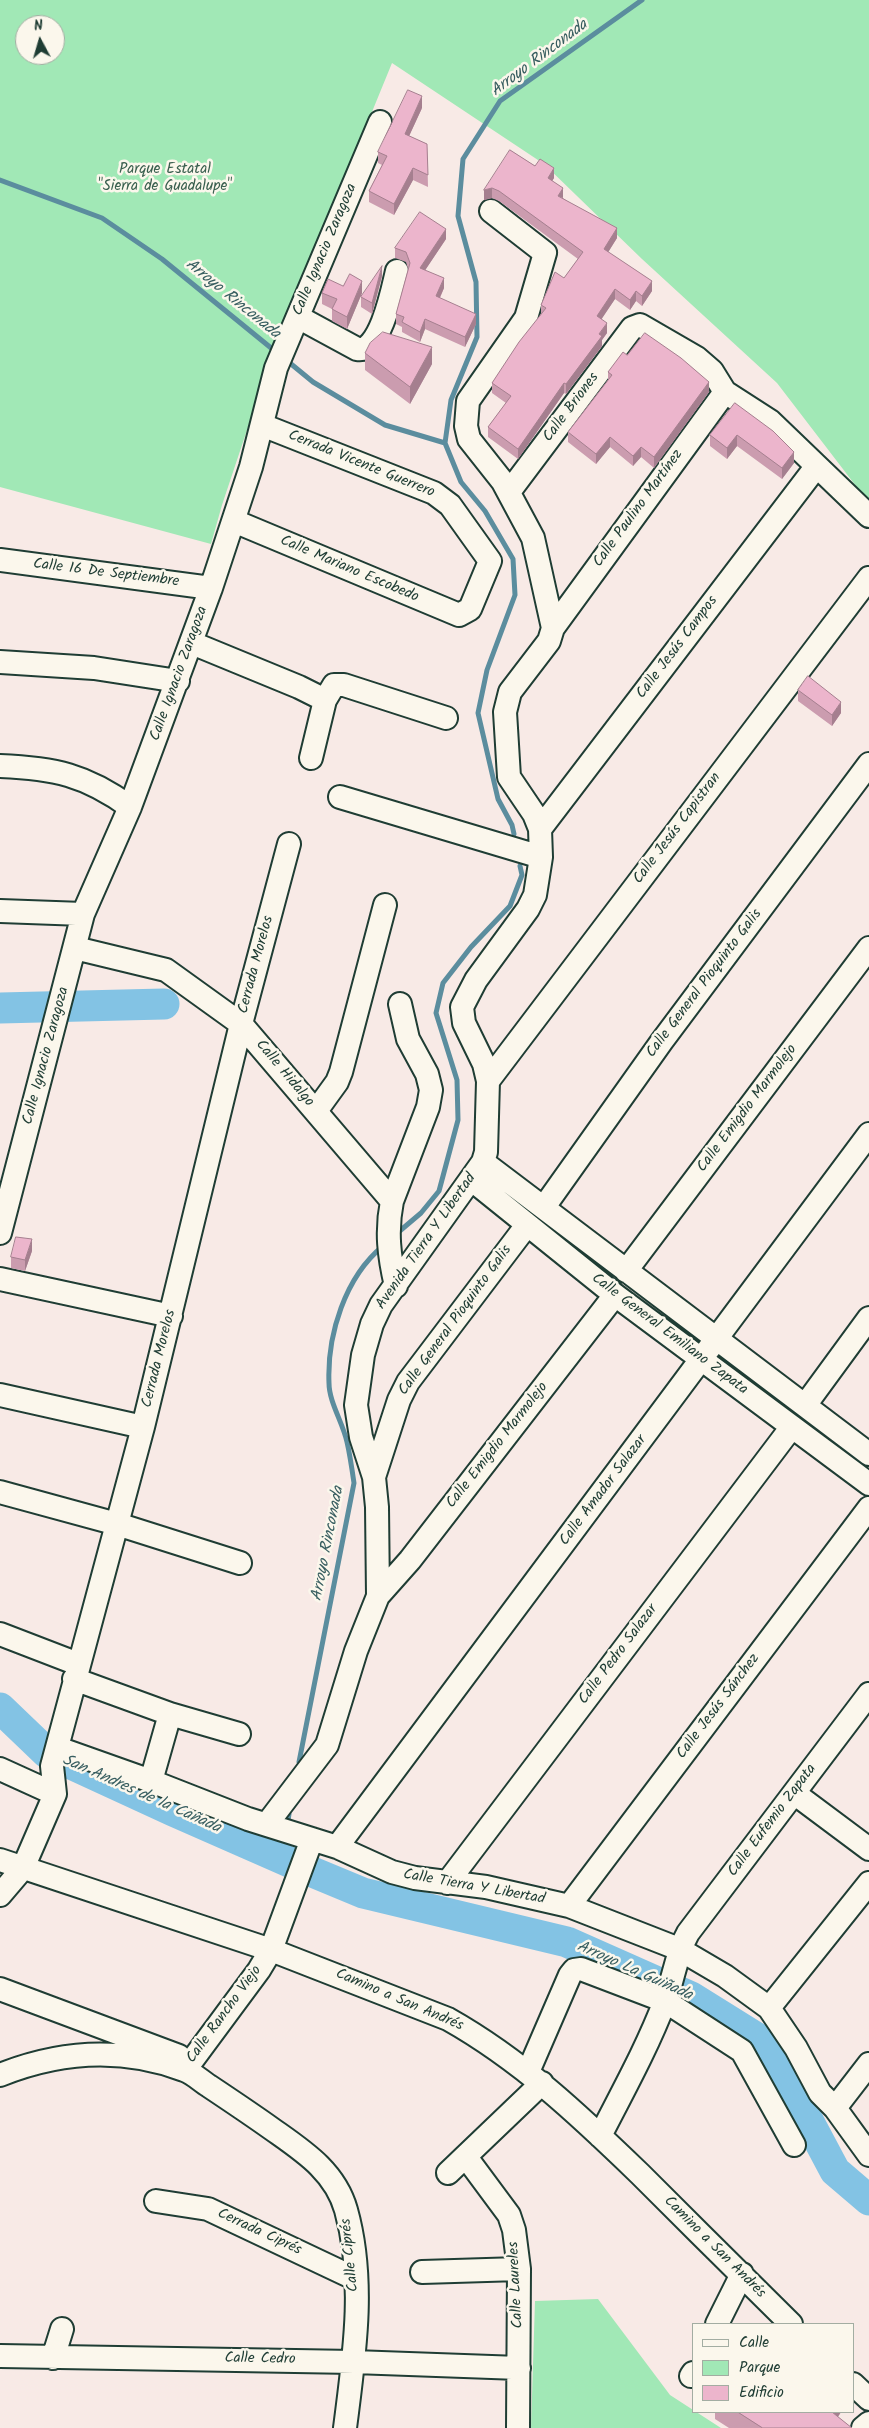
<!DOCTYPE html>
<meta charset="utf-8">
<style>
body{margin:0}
#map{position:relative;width:869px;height:2428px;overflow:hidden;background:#f8eae6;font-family:Kalam,sans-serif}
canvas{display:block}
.legend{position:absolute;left:692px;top:2323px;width:162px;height:90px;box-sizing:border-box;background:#fbf7ec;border:1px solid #a3ada2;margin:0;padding:6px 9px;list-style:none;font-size:15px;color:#1f3d34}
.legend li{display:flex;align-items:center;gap:10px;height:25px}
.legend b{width:25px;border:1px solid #a3ada2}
.north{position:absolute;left:15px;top:15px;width:50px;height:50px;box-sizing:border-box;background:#fbf7ec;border:1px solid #a3ada2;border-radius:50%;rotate:354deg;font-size:14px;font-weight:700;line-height:20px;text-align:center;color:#1f3d34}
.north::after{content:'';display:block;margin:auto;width:18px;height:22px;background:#1f3d34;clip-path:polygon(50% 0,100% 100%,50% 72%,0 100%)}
</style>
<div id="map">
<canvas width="869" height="2428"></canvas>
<ul class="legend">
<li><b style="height:6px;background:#fbf7ec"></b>Calle</li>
<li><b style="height:14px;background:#a1e8b6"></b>Parque</li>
<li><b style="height:14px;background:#ecb5cc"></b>Edificio</li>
</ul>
<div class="north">N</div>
</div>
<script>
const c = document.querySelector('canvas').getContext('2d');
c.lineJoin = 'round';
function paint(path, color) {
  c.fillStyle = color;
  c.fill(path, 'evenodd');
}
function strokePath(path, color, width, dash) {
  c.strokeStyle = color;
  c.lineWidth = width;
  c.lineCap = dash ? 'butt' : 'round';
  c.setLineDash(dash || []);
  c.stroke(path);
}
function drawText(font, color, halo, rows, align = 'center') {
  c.font = font + ' Kalam,sans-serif';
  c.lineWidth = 5;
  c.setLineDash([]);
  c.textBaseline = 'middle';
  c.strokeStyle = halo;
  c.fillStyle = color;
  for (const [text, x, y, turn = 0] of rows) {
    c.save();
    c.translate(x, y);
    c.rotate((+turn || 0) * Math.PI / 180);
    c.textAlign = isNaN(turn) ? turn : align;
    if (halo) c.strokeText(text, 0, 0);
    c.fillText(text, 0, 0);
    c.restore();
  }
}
paint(new Path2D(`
 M 0,0 L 869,0 L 869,503 L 777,383 L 642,259 L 544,164 L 392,63 L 270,361 L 222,505 L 211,544 L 0,487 ZM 25,25 L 55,25 L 55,55 L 25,55 Z
 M 598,2299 L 670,2395 L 721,2428 L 531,2428 L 535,2301 Z`), '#a1e8b6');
strokePath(new Path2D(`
 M 0,180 L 102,218 L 162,259 L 276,352
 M 285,359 L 313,382 L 385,425 L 445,443
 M 514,834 L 512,825 L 498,799 L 478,713 L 487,670 L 515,595 L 513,559 L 485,511 L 461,482 L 445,443 L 451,400 L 477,337 L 476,282 L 458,216 L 463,159 L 500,101 L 642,0
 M 0,1001 L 54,1002
 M 65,1002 L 164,1004
 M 395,1235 L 421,1213 L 439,1191 L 458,1120 L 457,1080 L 436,1013 L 443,983 L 471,947 L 510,906 L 522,875 L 520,866
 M 299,1762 L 354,1483 C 352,1469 350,1455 347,1442 C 343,1423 329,1402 329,1383 C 327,1335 345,1277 383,1246
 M 287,1826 L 289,1814
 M 281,1858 L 285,1837`), '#5b8d9e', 5);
strokePath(new Path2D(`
 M 0,1008 L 164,1004
 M 0,1708 L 47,1753 L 173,1811 L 294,1864
 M 310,1871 L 363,1893 L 567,1942 L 691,1997 L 768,2045 L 835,2171 L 869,2200`), '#83c3e4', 31);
const minor = new Path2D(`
 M 298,317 L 357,349 C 380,354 393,288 397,271
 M 509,492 L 632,328 L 640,325 L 697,358 L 712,371 L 725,392 L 770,421 L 869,516
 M 234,521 L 459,615 L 470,609 L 490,561 L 450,505 L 434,493 L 262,425
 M 0,560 L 211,588
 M 553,628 L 725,392
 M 192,643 L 299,687 L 325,700
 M 0,662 L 94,668 L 178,681
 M 311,758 L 325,700 L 334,685 L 344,685 L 446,718
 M 0,766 C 54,768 86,775 130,807
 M 340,797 L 541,857
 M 540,829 L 816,467
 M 0,911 L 83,914
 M 75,948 L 166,970 L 241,1024 L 392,1201 C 386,1231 389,1256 396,1286
 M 488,1081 L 869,578
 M 316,1111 L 337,1082 L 341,1072 L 385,905
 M 483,1162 L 869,1454
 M 472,1180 L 615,1295 L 869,1484
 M 392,1201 L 428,1107 L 431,1090 L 427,1074 L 408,1039 L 400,1004
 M 544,1207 L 662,1041 L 869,764
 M 0,1233 L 83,914 L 130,807 L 211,588 L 251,467 L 276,368 L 380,122
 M 626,1271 L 869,948
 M 0,1279 L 171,1316
 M 0,1395 L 143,1427
 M 806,1404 L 869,1318
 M 374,1477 L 399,1400 L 408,1382 L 527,1225
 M 0,1492 L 117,1524 L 240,1563
 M 378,1596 L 410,1560 L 615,1295
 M 0,1634 L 78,1664
 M 74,1679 L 170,1714 L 239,1734
 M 58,1748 L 151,1781 L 248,1819 L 337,1847 L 392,1872 L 415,1878 L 486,1887 L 569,1906 L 679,1949 L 725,1976 L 769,2008 L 796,2048 L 820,2093 L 835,2108 L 869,2155
 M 0,1769 L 55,1794
 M 151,1781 L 170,1714
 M 794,1793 L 869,1849
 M 267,1824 L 327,1745 L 356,1651 L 378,1596 L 377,1507 L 374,1477 L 361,1437 L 356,1405 L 363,1355 L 372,1324 L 381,1305 L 483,1162 L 486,1152 L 488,1081 L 484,1064 L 464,1023 L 462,1007 L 476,980 L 528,909 L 535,895 L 541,857 L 540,829 L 534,814 L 509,777 L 505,712 L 510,692 L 549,641 L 553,628 L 533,538 L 503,482 L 469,439 L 466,426 L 468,401 L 526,318 L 545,253 L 491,211
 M 337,1847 L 869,1134
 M 0,1860 L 271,1950 L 448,2019 C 521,2060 580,2116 640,2174 C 690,2224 741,2275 791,2324
 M 447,1883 L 791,1428
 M 0,1895 L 23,1868 L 55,1794 L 52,1766 L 143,1427 L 241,1024 L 289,844
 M 569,1906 L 869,1508
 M 0,1989 L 179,2056
 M 769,2008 L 869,1883
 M 185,2070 L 259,1970 L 271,1950 L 312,1839
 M 528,2072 L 570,1975 L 574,1970 L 581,1969 L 665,2001 L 742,2051 L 794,2145
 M 0,2075 C 60,2051 123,2047 184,2070 C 193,2073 201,2081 209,2086 C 230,2100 251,2114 272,2129 C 303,2151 335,2171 346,2210 C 366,2281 354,2357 345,2428
 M 835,2108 L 869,2064
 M 600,2136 C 623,2091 647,2048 665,2001 C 674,1978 676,1954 688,1933 L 869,1694
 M 466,2157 L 509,2215 L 514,2230 L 519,2269 L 518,2428
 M 448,2173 L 542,2083
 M 156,2201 L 208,2209 L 356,2279
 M 422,2272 L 519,2269
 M 717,2324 L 742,2274
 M 0,2356 L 354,2362 L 519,2368
 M 53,2358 L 62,2329
 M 691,2376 L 693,2373
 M 853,2384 L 869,2399
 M 863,2428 L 869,2423`);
strokePath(minor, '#1f3d34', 26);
strokePath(minor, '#fbf7ec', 22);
paint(new Path2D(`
 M 422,108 L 409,136 L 427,144 L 428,187 L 413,180 L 394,215 L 369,202 L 369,191 L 382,165 L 378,163 L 378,152 Z
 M 510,150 L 554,178 L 552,181 L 563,198 L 617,238 L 608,252 L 652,291 L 642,306 L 636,301 L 630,310 L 615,299 L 601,319 L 607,333 L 602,340 L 602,346 L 566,394 L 564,393 L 518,459 L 488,437 L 488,427 L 506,403 L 492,393 L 492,383 L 541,314 L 541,305 L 564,278 L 578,259 L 499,201 L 492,198 L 484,200 Z
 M 446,239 L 425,270 L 444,288 L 440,298 L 476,324 L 465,347 L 425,329 L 420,342 L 402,332 L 402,327 L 396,324 L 396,314 L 408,269 L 406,262 L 395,258 L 395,248 Z
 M 382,276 L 372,314 L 361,307 L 361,297 Z
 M 322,293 L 362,293 L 347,329 L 332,321 L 332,309 L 322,304 Z
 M 365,353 L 432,364 L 410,404 L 365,370 Z
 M 627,355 L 709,392 L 654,468 L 641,457 L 633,466 L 610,447 L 596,464 L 568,442 L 568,432 L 608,380 L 608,372 Z
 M 735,403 L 794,463 L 782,479 L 737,446 L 727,459 L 710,446 L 710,435 Z
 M 798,690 L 841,713 L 832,726 L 798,701 Z
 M 32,1251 L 25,1271 L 11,1268 L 11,1257 Z
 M 715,2412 L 841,2412 L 838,2417 L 852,2428 L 729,2428 L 715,2419 Z`), '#cb9caf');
paint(new Path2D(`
 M 422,96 L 422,108 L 405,145 L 405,134 Z
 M 413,168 L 413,180 L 394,215 L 394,204 Z
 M 554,168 L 554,178 L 548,188 L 548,178 Z
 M 492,188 L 492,198 L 484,200 L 484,190 Z
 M 563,188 L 563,198 L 558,196 Z
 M 617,228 L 617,238 L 604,259 L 604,249 Z
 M 446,229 L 446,239 L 420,278 L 420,268 Z
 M 382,266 L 382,276 L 372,314 L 372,303 Z
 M 444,278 L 444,288 L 436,306 L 436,296 Z
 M 362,281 L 362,293 L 347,329 L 347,317 Z
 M 652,281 L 652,291 L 642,306 L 642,296 Z
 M 615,289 L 615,299 L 597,326 L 597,316 Z
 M 636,291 L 636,301 L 630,310 L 630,300 Z
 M 476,314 L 476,324 L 465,347 L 465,337 Z
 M 425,319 L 425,329 L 420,342 L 420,332 Z
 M 607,323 L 607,333 L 602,340 L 602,346 L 566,394 L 566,384 Z
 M 432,347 L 432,364 L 410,404 L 410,387 Z
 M 709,382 L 709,392 L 654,468 L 654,457 Z
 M 564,383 L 564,393 L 518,459 L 518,449 Z
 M 737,435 L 737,446 L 727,459 L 727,448 Z
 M 610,437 L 610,447 L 596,464 L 596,454 Z
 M 641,447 L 641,457 L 633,466 L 633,456 Z
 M 794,452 L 794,463 L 782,479 L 782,468 Z
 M 841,702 L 841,713 L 832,726 L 832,715 Z
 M 32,1239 L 32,1251 L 25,1271 L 25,1260 Z
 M 828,2412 L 841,2412 L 830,2428 Z`), '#a57f8f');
const building = new Path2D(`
 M 408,90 L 422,96 L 405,134 L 427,144 L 428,175 L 413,168 L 394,204 L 369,191 L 387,156 L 378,152 Z
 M 510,150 L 535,166 L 540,159 L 554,168 L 548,178 L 563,188 L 558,196 L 617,228 L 604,249 L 652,281 L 642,296 L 636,291 L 630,300 L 615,289 L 597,316 L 607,323 L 599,334 L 602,336 L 566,384 L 564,383 L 518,449 L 488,427 L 511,396 L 492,383 L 519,342 L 546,308 L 541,305 L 555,272 L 564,278 L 583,252 L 499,191 L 492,188 L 484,190 Z
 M 420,212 L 446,229 L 420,268 L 444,278 L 436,296 L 476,314 L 465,337 L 425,319 L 420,332 L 402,322 L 404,317 L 396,314 L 410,263 L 406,252 L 395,248 Z
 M 382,266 L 372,303 L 361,297 Z
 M 350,274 L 362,281 L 347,317 L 332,309 L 337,299 L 322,293 L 328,279 L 343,286 Z
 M 383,332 L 432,347 L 410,387 L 365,353 L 370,343 Z
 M 645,333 L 681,358 L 709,382 L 654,457 L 641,447 L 633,456 L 610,437 L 596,454 L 568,432 L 612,375 L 608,372 L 623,352 L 627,355 Z
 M 735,403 L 773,431 L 794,452 L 782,468 L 737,435 L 727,448 L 710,435 Z
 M 808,676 L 841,702 L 832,715 L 798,690 Z
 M 16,1237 L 32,1239 L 25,1260 L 11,1257 Z
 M 738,2412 L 832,2412 L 852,2428 L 763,2428 Z`);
paint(building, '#ecb5cc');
strokePath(building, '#a57f8f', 1);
drawText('15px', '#395f4e', '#fbf7ec', [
 ["Parque Estatal",165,170],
 ["\"Sierra de Guadalupe\"",165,187]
]);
drawText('15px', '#1f3d34', '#fbf7ec', [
 ["Calle Ignacio Zaragoza",326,250,-67],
 ["Calle Briones",572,408,-53],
 ["Cerrada Vicente Guerrero",361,465,22],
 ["Calle Paulino Martínez",639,509,-54],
 ["Calle Mariano Escobedo",349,570,23],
 ["Calle 16 De Septiembre",106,574,7],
 ["Calle Jesús Campos",678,648,-53],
 ["Calle Ignacio Zaragoza",180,674,-70],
 ["Calle Jesús Capistran",678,829,-53],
 ["Cerrada Morelos",257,965,-75],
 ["Calle General Pioquinto Galis",705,984,-53],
 ["Calle Ignacio Zaragoza",47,1056,-75],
 ["Calle Hidalgo",284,1074,50],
 ["Calle Emigdio Marmolejo",748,1109,-53],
 ["Avenida Tierra Y Libertad",427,1242,-55],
 ["Calle General Pioquinto Galis",456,1321,-54],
 ["Calle General Emiliano Zapata",669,1335,37],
 ["Cerrada Morelos",160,1359,-76],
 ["Calle Emigdio Marmolejo",498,1446,-52],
 ["Calle Amador Salazar",604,1491,-53],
 ["Calle Pedro Salazar",619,1655,-53],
 ["Calle Jesús Sánchez",719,1707,-53],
 ["Calle Eufemio Zapata",773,1821,-53],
 ["Calle Tierra Y Libertad",474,1888,10],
 ["Camino a San Andrés",399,2001,23],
 ["Calle Rancho Viejo",225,2015,-54],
 ["Cerrada Ciprés",259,2233,25],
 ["Camino a San Andrés",714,2248,45],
 ["Calle Ciprés",351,2255,-96],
 ["Calle Laureles",517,2285,-93],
 ["Calle Cedro",260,2360,1]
]);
drawText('italic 16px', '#385e60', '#fbf7ec', [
 ["Arroyo Rinconada",540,59,-37],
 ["Arroyo Rinconada",232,300,39],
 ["Arroyo Rinconada",329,1544,-79],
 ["San Andres de la Cañada",141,1795,24],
 ["Arroyo La Guiñada",634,1972,24]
]);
</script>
